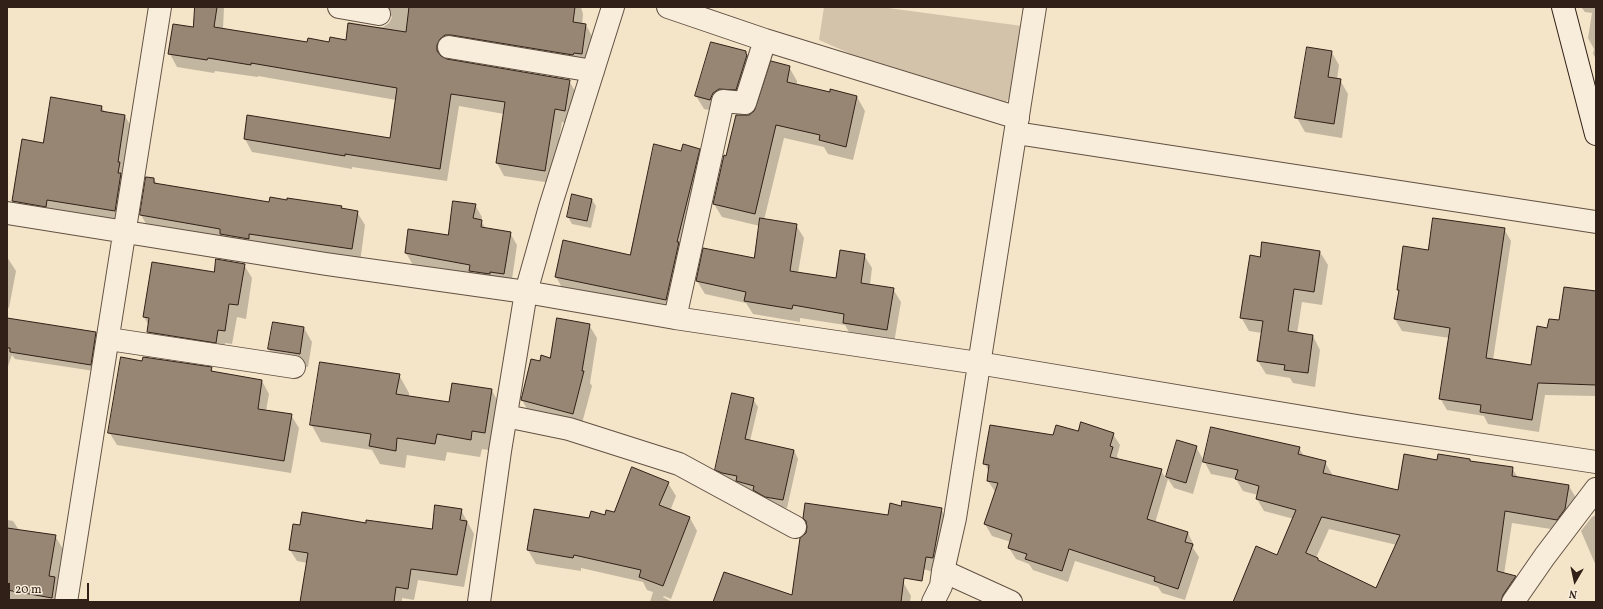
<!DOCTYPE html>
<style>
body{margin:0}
#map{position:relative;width:1603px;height:609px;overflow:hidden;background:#f4e4c8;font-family:Vollkorn,serif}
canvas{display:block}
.frame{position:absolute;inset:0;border:8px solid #302017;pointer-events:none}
.north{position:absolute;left:1555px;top:561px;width:40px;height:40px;-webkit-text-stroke:3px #f8eddb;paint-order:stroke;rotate:189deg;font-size:11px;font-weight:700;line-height:16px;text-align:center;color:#302017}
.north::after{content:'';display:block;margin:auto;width:14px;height:18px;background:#302017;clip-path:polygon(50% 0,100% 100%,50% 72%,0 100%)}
.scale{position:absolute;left:8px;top:583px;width:81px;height:18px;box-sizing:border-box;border:2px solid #302017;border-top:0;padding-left:5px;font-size:12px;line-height:14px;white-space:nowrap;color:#302017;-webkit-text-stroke:3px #f8eddb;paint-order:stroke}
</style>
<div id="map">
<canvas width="1603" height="609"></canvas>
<div class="frame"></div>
<div class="north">N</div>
<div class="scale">20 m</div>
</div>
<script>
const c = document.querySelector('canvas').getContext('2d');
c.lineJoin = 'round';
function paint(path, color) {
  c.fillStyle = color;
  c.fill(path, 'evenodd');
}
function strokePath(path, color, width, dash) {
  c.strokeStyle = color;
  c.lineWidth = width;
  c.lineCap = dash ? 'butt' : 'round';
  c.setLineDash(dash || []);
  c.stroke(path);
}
paint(new Path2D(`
 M 824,7 L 881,7 L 1022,26 L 1012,94 L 1006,102 L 851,54 L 819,40 Z`), '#d3c3aa');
paint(new Path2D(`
 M 196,7 L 224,7 L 223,29 L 308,43 L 346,41 L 349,22 L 377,27 L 383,27 L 389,23 L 392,17 L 390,15 L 345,7 L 581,7 L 583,14 L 582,25 L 586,25 L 593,38 L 589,67 L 446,53 L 444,59 L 569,81 L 577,94 L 572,124 L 562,122 L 552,183 L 504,176 L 497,163 L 504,114 L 459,106 L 447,181 L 352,167 L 352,169 L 252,152 L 245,139 L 248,117 L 391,139 L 396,100 L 258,76 L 258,77 L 215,71 L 214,73 L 177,67 L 170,54 L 193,28 Z
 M 1581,7 L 1596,7 L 1596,59 L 1593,54 L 1594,49 L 1588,38 L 1592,13 L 1585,12 Z
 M 1331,51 L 1339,65 L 1337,80 L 1340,80 L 1348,94 L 1342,138 L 1305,132 L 1297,118 Z
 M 746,52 L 753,65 L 743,102 L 718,112 L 704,109 L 696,96 Z
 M 789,67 L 797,81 L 797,86 L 831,93 L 857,97 L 865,111 L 853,160 L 828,154 L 824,147 L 784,138 L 764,220 L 796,225 L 804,238 L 798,273 L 837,279 L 864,255 L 872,268 L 870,285 L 893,289 L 901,302 L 894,343 L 851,336 L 845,325 L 800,318 L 800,322 L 753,314 L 746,303 L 705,294 L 697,281 L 755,259 L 760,226 L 722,217 L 714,204 L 727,157 L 749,116 L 755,112 Z
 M 101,106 L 105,112 L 125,116 L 132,128 L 122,224 L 21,214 L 13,201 L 44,144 Z
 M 699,150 L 707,163 L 674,313 L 564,291 L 556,277 L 631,256 L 682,152 Z
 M 154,179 L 157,184 L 270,203 L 341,207 L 343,210 L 357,212 L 365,225 L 360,263 L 149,229 L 141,215 Z
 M 592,200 L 596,206 L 591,228 L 572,224 L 568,217 Z
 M 475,205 L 482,217 L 481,221 L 486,229 L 510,233 L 517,245 L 511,286 L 413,265 L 406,253 L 409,230 L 449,236 Z
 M 1504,229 L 1511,241 L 1493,360 L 1532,366 L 1548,329 L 1596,292 L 1596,396 L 1545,395 L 1539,432 L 1488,424 L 1484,416 L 1447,410 L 1440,398 L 1450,338 L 1402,331 L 1395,319 L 1399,293 L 1398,290 L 1429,251 Z
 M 1320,252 L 1328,265 L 1322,305 L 1302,302 L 1297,334 L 1313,336 L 1320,350 L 1315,387 L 1293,383 L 1290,378 L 1266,374 L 1258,361 L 1262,333 L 1249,331 L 1241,317 L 1261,258 Z
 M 7,257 L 16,271 L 9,308 L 7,307 Z
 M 244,265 L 252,278 L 246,319 L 237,317 L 232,344 L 225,343 L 223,356 L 156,346 L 148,332 L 149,326 L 144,317 Z
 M 589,325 L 597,338 L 590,383 L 592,386 L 581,427 L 530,414 L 522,400 L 551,359 Z
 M 304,328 L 312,342 L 308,367 L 277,363 L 269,349 Z
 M 95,333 L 99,340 L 94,371 L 15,359 L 12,355 L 7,369 L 7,341 Z
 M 143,362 L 211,368 L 214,373 L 262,381 L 269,394 L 266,411 L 291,415 L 299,428 L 291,473 L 117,445 L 109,432 Z
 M 399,375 L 409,393 L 409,397 L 450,403 L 491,389 L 501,407 L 494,451 L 482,449 L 480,457 L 447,452 L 445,461 L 407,455 L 405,468 L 380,464 L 372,450 L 321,442 L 311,424 Z
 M 753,399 L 758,407 L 750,441 L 794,450 L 798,459 L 787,508 L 771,505 L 759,498 L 756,493 L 742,489 L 739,483 L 727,481 L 721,478 L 717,469 Z
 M 1079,433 L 1113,434 L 1120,445 L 1117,456 L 1119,460 L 1161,470 L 1166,479 L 1178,442 L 1196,447 L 1204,461 L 1299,448 L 1304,456 L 1325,462 L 1332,474 L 1332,476 L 1399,491 L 1438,461 L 1470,460 L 1471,463 L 1512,468 L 1518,478 L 1569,486 L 1576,498 L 1564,531 L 1512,523 L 1504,574 L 1515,577 L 1522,589 L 1513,602 L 1233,602 L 1277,556 L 1294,519 L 1264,511 L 1257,499 L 1258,495 L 1243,491 L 1236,479 L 1211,474 L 1203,459 L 1193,494 L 1174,488 L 1168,479 L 1155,523 L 1188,533 L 1194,545 L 1193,548 L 1199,557 L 1185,600 L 1162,593 L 1158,587 L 1075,561 L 1068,582 L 1033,570 L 1029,564 L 1016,559 L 1009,548 L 1011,542 L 992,536 L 985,524 L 996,493 L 988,481 L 989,472 L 985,464 L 1054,436 ZM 1329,529 L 1397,545 L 1376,589 L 1320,562 L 1316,558 Z
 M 668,483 L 676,496 L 670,511 L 690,518 L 697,531 L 671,599 L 664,596 L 663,597 L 672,602 L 650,602 L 653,592 L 647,590 L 643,582 L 581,568 L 581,571 L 536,564 L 528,550 L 590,520 L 615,513 Z
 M 902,507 L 941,509 L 949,523 L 933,572 L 894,560 L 903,582 L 911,596 L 910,602 L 755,602 L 793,597 L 807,534 L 808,524 L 804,518 L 889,516 Z
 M 461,510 L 474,534 L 464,587 L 418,580 L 414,600 L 402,598 L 402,602 L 301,602 L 307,563 L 297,561 L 290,550 L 301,526 L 366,524 L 433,530 Z
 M 1596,515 L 1596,566 L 1581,531 L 1592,517 Z
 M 7,520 L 13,521 L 19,530 L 55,536 L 63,549 L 57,583 L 62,591 L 60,602 L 7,602 Z`), '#0003');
const building = new Path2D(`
 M 195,7 L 217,7 L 214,27 L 307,42 L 308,38 L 329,42 L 330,37 L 346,40 L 348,23 L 406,32 L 409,7 L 575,7 L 573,22 L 586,24 L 582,54 L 574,53 L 573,55 L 451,35 L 445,35 L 440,39 L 437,45 L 437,51 L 441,56 L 447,59 L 570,80 L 565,111 L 555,109 L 545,171 L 496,163 L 505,102 L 451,94 L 440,169 L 345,154 L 345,156 L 244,139 L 247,115 L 390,138 L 397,88 L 251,63 L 251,65 L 208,58 L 207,60 L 168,54 L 173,24 L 193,27 Z
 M 711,42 L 746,51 L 746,54 L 747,55 L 736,90 L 719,89 L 713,93 L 710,100 L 695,96 Z
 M 1307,47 L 1332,51 L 1328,77 L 1341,79 L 1334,124 L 1295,118 Z
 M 771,61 L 790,66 L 787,82 L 830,92 L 830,89 L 857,96 L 846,147 L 819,140 L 820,135 L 776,125 L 755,214 L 713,204 L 724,155 L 726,156 L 736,115 L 749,115 L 754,111 Z
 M 51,97 L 102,106 L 101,111 L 125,115 L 118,162 L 120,162 L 118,173 L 121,173 L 115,211 L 47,200 L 46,207 L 12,201 L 22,139 L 43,143 Z
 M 654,144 L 681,151 L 683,144 L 700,149 L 677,242 L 679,242 L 666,300 L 555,277 L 563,240 L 630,255 Z
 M 146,177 L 154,178 L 154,183 L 269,202 L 270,197 L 287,200 L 287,198 L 342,206 L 341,208 L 358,211 L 352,249 L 249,234 L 249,239 L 220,234 L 220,229 L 140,215 Z
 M 572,194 L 592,199 L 587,221 L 567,217 Z
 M 453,201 L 476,204 L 473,218 L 482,220 L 481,227 L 511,232 L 504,274 L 490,272 L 490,274 L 469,271 L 470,265 L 405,253 L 408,229 L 448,235 Z
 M 760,218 L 797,224 L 790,271 L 836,278 L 840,250 L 865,254 L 861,283 L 894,288 L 887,330 L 843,323 L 844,314 L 793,305 L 792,309 L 744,301 L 746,292 L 696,281 L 703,248 L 754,258 Z
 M 1433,218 L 1505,228 L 1486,358 L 1531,365 L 1537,326 L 1547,328 L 1549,319 L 1559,320 L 1564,287 L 1596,291 L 1596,385 L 1538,383 L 1532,420 L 1480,412 L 1481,405 L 1439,399 L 1450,328 L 1394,319 L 1399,290 L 1397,290 L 1403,246 L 1428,250 Z
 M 1262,242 L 1320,251 L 1314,292 L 1294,289 L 1288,331 L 1313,335 L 1308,373 L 1284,370 L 1285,365 L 1257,361 L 1263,321 L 1240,318 L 1250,255 L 1260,257 Z
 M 216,259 L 245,264 L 238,305 L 229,304 L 225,331 L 218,330 L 216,343 L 147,332 L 149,318 L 143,317 L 152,262 L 214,272 Z
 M 7,318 L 96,332 L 91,365 L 10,352 L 10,348 L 7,348 Z
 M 557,318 L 590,324 L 582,371 L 584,371 L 573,414 L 521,400 L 531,359 L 540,361 L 541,355 L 550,358 Z
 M 273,322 L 304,327 L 300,354 L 268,349 Z
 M 121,357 L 142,361 L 143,357 L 212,367 L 211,371 L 262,380 L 258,409 L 292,414 L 284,461 L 108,433 Z
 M 320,362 L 400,374 L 396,394 L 449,402 L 452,383 L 492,389 L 485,433 L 472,431 L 471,440 L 437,434 L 435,444 L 397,438 L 396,451 L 369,446 L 371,434 L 310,425 Z
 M 732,393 L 754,398 L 745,439 L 794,450 L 783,500 L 765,497 L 753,490 L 754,486 L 736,481 L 737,476 L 722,473 L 715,470 Z
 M 1081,422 L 1114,433 L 1110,446 L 1113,447 L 1110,457 L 1162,469 L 1147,519 L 1188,532 L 1185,542 L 1193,544 L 1178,589 L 1154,581 L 1155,577 L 1069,549 L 1062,571 L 1025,559 L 1027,554 L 1008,548 L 1012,534 L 984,524 L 998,483 L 987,481 L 989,465 L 983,464 L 990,425 L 1053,435 L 1056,425 L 1078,431 Z
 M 1211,427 L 1300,447 L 1298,454 L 1326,461 L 1323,473 L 1398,490 L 1404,454 L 1437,460 L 1438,454 L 1470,459 L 1470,461 L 1513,467 L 1512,476 L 1569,485 L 1565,509 L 1557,520 L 1505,511 L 1497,571 L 1516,576 L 1503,595 L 1501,602 L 1233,602 L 1256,546 L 1277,555 L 1296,510 L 1256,499 L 1259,486 L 1235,479 L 1238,470 L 1203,462 ZM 1322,517 L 1400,535 L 1376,588 L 1318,560 L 1318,558 L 1306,553 Z
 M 1177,440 L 1197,446 L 1186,483 L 1166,477 Z
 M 632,467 L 669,482 L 659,505 L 690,517 L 663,586 L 639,577 L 641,570 L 574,555 L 573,558 L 527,550 L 534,509 L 589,518 L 591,511 L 605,515 L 606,510 L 614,512 Z
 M 902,501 L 942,508 L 933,558 L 926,557 L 922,581 L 904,578 L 901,602 L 713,602 L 724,572 L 792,595 L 800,538 L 806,533 L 807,527 L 806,521 L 803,518 L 805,503 L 888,515 L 890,503 L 901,506 Z
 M 435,505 L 462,509 L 460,520 L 467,521 L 457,575 L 411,569 L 408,589 L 396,587 L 394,602 L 300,602 L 308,553 L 289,550 L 293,524 L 300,525 L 302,512 L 366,523 L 366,520 L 432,529 Z
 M 7,528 L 56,535 L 49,576 L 55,577 L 52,598 L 7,590 Z`);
paint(building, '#968673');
strokePath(building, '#302017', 1);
const street = new Path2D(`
 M 339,7 L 379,14
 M 668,7 L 765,40 L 1018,118
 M 449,47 L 593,71
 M 1016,133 L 1596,222
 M 7,213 L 326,264 L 526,292 L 675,318 L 978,363 L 1357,426 L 1596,462
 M 675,318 L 723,101 L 745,103 L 765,40
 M 109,339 L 294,367
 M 506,416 L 569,429 L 679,464 L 795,527
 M 943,571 L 1011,602
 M 66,602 L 160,7
 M 479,602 L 500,451 L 526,292 L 550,207 L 613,7
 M 933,602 L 941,586 L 943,571 L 955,518 L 1035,7
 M 1513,602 L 1545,556 L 1596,489`);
const secondary = new Path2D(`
 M 1563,7 L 1596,134`);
strokePath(street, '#615143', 24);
strokePath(secondary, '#302017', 24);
strokePath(street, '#f8eddb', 22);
strokePath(secondary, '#f8eddb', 22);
</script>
